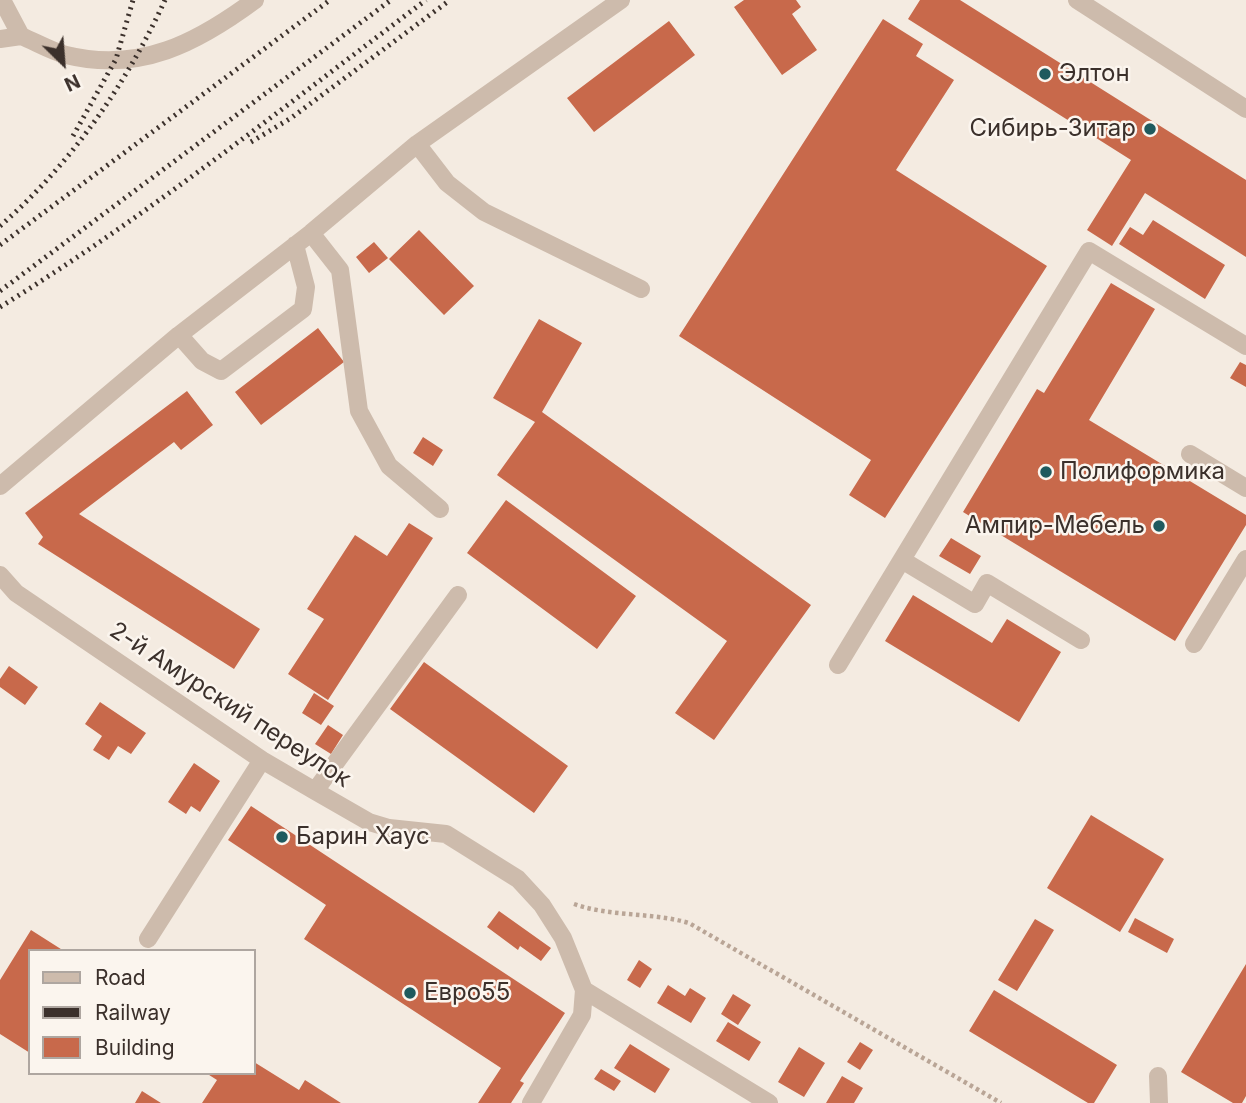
<!DOCTYPE html>
<meta charset="utf-8">
<style>
body{margin:0}
#map{position:relative;width:1246px;height:1103px;overflow:hidden;background:#f4ebe1;font-family:Inter,sans-serif}
canvas{display:block}
.legend{position:absolute;left:28px;top:949px;width:228px;height:126px;box-sizing:border-box;background:#fbf5ee;border:2px solid #aea6a0;margin:0;padding:9px 12px;list-style:none;font-size:21px;color:#3b302b}
.legend li{display:flex;align-items:center;gap:14px;height:35px}
.legend b{width:35px;border:2px solid #aea6a0}
.north{position:absolute;left:28px;top:28px;width:70px;height:70px;-webkit-text-stroke:5px #fbf5ee;paint-order:stroke;rotate:155deg;font-size:19px;font-weight:700;line-height:28px;text-align:center;color:#3b302b}
.north::after{content:'';display:block;margin:auto;width:24px;height:32px;background:#3b302b;clip-path:polygon(50% 0,100% 100%,50% 72%,0 100%)}
</style>
<div id="map">
<canvas width="1246" height="1103"></canvas>
<ul class="legend">
<li><b style="height:9px;background:#cdbbac"></b>Road</li>
<li><b style="height:9px;background:#3b302b"></b>Railway</li>
<li><b style="height:19px;background:#c8694b"></b>Building</li>
</ul>
<div class="north">N</div>
</div>
<script>
const c = document.querySelector('canvas').getContext('2d');
c.lineJoin = 'round';
function paint(path, color) {
  c.fillStyle = color;
  c.fill(path, 'evenodd');
}
function strokePath(path, color, width, dash) {
  c.strokeStyle = color;
  c.lineWidth = width;
  c.lineCap = dash ? 'butt' : 'round';
  c.setLineDash(dash || []);
  c.stroke(path);
}
function drawText(font, color, halo, rows, align = 'center') {
  c.font = font + ' Inter,sans-serif';
  c.lineWidth = 5;
  c.setLineDash([]);
  c.textBaseline = 'middle';
  c.strokeStyle = halo;
  c.fillStyle = color;
  for (const [text, x, y, turn = 0] of rows) {
    c.save();
    c.translate(x, y);
    c.rotate((+turn || 0) * Math.PI / 180);
    c.textAlign = isNaN(turn) ? turn : align;
    if (halo) c.strokeText(text, 0, 0);
    c.fillText(text, 0, 0);
    c.restore();
  }
}
paint(new Path2D(`
 M 744,0 L 796,0 L 801,7 L 792,14 L 817,50 L 782,75 L 734,7 Z
 M 920,0 L 960,0 L 1246,180 L 1246,257 L 1145,193 L 1112,246 L 1087,230 L 1131,160 L 908,19 Z
 M 883,19 L 923,44 L 916,56 L 954,80 L 896,170 L 1047,266 L 885,518 L 849,495 L 871,460 L 679,336 Z
 M 669,21 L 695,55 L 594,132 L 567,98 Z
 M 1153,220 L 1225,265 L 1205,299 L 1119,244 L 1130,227 L 1143,235 Z
 M 419,230 L 474,286 L 444,315 L 389,259 Z
 M 374,242 L 388,258 L 369,273 L 356,257 Z
 M 1111,283 L 1155,309 L 1089,420 L 1246,515 L 1246,525 L 1175,641 L 963,512 L 1037,389 L 1044,393 Z
 M 539,319 L 582,343 L 542,412 L 811,605 L 714,740 L 675,713 L 727,641 L 497,475 L 535,422 L 493,398 Z
 M 318,328 L 344,362 L 261,425 L 235,392 Z
 M 1240,362 L 1246,365 L 1246,387 L 1230,378 Z
 M 187,391 L 213,425 L 181,450 L 174,442 L 79,514 L 260,629 L 234,669 L 38,544 L 43,537 L 25,513 Z
 M 423,437 L 443,450 L 433,466 L 413,453 Z
 M 506,500 L 636,596 L 597,649 L 467,553 Z
 M 409,523 L 433,538 L 328,700 L 288,674 L 324,619 L 307,609 L 355,535 L 387,556 Z
 M 951,538 L 981,556 L 970,574 L 939,556 Z
 M 913,595 L 992,643 L 1007,619 L 1061,652 L 1019,722 L 885,641 Z
 M 424,662 L 568,766 L 534,813 L 390,709 Z
 M 9,666 L 38,687 L 25,705 L 0,687 L 0,679 Z
 M 314,693 L 334,706 L 321,725 L 302,713 Z
 M 100,702 L 146,733 L 131,754 L 118,746 L 109,760 L 93,750 L 102,736 L 85,724 Z
 M 328,725 L 343,735 L 331,754 L 315,744 Z
 M 194,763 L 220,781 L 200,812 L 191,806 L 186,814 L 168,802 Z
 M 251,806 L 565,1013 L 520,1081 L 524,1083 L 511,1103 L 478,1103 L 501,1068 L 304,939 L 326,905 L 228,840 Z
 M 1091,815 L 1164,859 L 1120,932 L 1047,888 Z
 M 499,911 L 551,948 L 541,961 L 520,946 L 518,950 L 487,927 Z
 M 1135,918 L 1174,939 L 1167,953 L 1128,932 Z
 M 1035,919 L 1054,930 L 1017,991 L 998,980 Z
 M 31,930 L 64,951 L 30,951 L 30,1053 L 0,1034 L 0,980 Z
 M 639,960 L 652,969 L 640,988 L 627,980 Z
 M 1246,964 L 1246,1096 L 1242,1103 L 1233,1103 L 1181,1072 Z
 M 668,985 L 685,996 L 690,988 L 706,998 L 691,1023 L 657,1003 Z
 M 994,990 L 1117,1065 L 1094,1103 L 1088,1103 L 969,1031 Z
 M 733,994 L 751,1005 L 738,1025 L 721,1014 Z
 M 728,1022 L 761,1042 L 749,1061 L 716,1041 Z
 M 860,1042 L 873,1050 L 860,1070 L 847,1062 Z
 M 630,1044 L 670,1069 L 655,1093 L 614,1068 Z
 M 799,1047 L 825,1063 L 804,1097 L 778,1082 Z
 M 254,1062 L 299,1090 L 305,1080 L 341,1103 L 202,1103 L 217,1080 L 206,1073 L 254,1073 Z
 M 601,1069 L 621,1081 L 614,1091 L 594,1079 Z
 M 842,1076 L 863,1088 L 854,1103 L 826,1103 Z
 M 142,1091 L 161,1103 L 135,1103 Z`), '#c8694b');
strokePath(new Path2D(`
 M 574,904 C 611,917 651,912 689,923 L 1001,1103`), '#b9a596', 4.5, [3.5, 3.5]);
strokePath(new Path2D(`
 M 2,0 L 21,36
 M 1077,0 L 1246,109
 M 21,36 C 36,42 51,51 66,55 C 140,73 197,43 255,0
 M 0,39 L 21,36
 M 417,144 L 447,183 L 484,212 L 641,289
 M 311,233 L 340,270 L 359,411 L 389,466 L 440,509
 M 179,335 L 202,361 L 221,371 L 303,309 L 306,287 L 295,245
 M 1190,454 L 1246,488
 M 0,486 L 179,335 L 311,233 L 417,144 L 621,0
 M 902,560 L 975,604 L 987,583 L 1081,640
 M 0,575 L 16,593 L 262,760 L 315,791 L 369,822 L 389,828 L 446,834 L 518,879 L 542,905 L 563,938 L 584,990 L 582,1015 L 531,1103
 M 1194,644 L 1246,559
 M 838,665 L 1089,251 L 1246,346
 M 315,791 L 458,595
 M 148,939 L 262,760
 M 584,990 L 769,1103
 M 1158,1076 L 1159,1103`), '#cdbbac', 18);
strokePath(new Path2D(`
 M 73,136 L 116,59 L 133,0
 M 251,142 L 291,118 L 450,0
 M 0,226 C 70,165 126,85 165,0
 M 0,245 L 330,0
 M 0,291 L 391,0
 M 0,307 C 149,215 286,105 426,0`), '#3b302b', 5, [2, 5]);
for (const [x, y, r, color] of [
 [1045,74,7,"#1f5a5e"],
 [1150,129,7,"#1f5a5e"],
 [1046,472,7,"#1f5a5e"],
 [1159,526,7,"#1f5a5e"],
 [282,837,7,"#1f5a5e"],
 [410,993,7,"#1f5a5e"]
]) {
  const dot = new Path2D();
  dot.arc(x, y, r, 0, 2 * Math.PI);
  c.fillStyle = color;
  c.fill(dot);
  strokePath(dot, '#fbf5ee', 2.5);
}
drawText('24px', '#3b302b', '#fbf5ee', [
 ["Элтон",1059,74],
 ["Сибирь-Зитар",1136,129,"right"],
 ["Полиформика",1060,472],
 ["Ампир-Мебель",1145,526,"right"],
 ["Барин Хаус",296,837],
 ["Евро55",424,993]
], 'left');
drawText('24px', '#3b302b', '#fbf5ee', [
 ["2-й Амурский переулок",230,705,33]
]);
</script>
